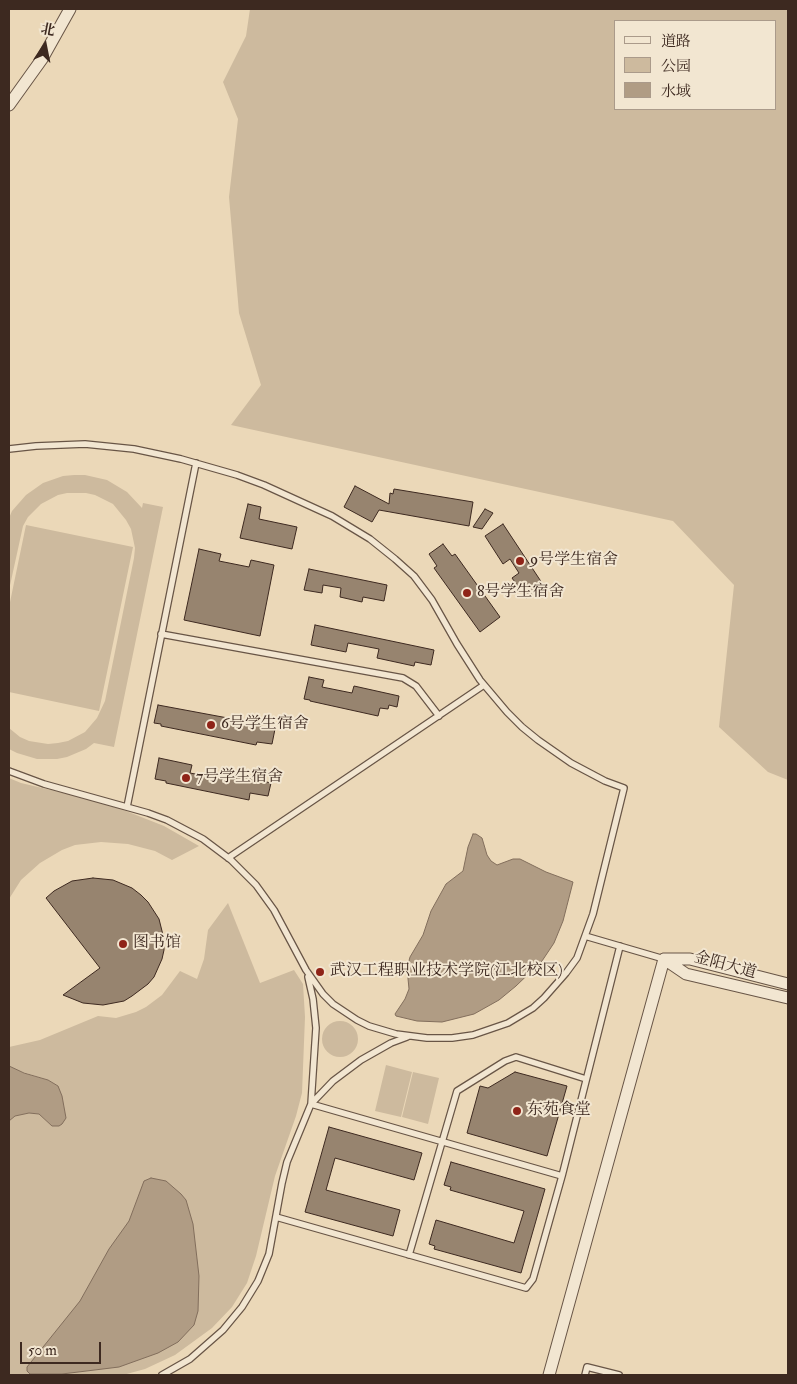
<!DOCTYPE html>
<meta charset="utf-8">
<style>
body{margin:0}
#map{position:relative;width:797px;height:1384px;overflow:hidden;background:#ebd8b8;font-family:"IM FELL Double Pica","Noto Serif SC",serif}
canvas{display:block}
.frame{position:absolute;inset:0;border:10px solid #3d2920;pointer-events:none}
.legend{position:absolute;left:614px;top:20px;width:162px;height:90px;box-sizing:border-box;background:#f2e6d1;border:1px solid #aa9a8a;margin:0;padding:6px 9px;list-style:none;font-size:15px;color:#3d2920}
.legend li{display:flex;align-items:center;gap:10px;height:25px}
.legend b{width:25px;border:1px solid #aa9a8a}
.north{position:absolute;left:20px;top:20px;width:50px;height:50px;-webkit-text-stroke:4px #f2e6d1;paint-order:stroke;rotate:11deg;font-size:14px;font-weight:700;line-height:20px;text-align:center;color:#3d2920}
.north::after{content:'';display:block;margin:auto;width:18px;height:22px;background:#3d2920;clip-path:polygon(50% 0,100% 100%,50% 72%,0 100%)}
.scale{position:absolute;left:20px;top:1342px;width:81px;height:22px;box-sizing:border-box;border:2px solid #3d2920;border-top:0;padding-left:6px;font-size:15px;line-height:18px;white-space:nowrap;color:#3d2920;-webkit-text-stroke:4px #f2e6d1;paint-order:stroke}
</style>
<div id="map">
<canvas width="797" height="1384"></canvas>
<div class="frame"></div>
<ul class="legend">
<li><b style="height:6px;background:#f2e6d1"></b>道路</li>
<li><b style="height:14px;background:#cdba9e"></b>公园</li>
<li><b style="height:14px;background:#b09c84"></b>水域</li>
</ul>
<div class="north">北</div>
<div class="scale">50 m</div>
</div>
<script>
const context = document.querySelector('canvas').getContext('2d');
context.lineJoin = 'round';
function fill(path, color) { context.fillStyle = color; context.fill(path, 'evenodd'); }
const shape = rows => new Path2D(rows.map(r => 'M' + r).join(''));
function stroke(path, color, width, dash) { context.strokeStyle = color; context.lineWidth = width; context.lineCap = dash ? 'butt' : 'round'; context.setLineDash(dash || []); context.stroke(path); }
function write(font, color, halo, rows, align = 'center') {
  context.font = font + ' "IM FELL Double Pica","Noto Serif SC",serif'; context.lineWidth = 4; context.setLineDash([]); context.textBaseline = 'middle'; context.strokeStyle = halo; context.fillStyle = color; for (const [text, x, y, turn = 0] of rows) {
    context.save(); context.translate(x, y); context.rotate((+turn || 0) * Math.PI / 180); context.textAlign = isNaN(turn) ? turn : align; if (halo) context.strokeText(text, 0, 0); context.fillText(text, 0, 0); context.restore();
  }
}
const green = shape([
 [250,9,788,9,788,780,768,772,719,727,734,585,673,521,231,425,261,385,239,313,229,197,238,119,223,82,246,36],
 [776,21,776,109,616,109,616,21],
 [74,475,85,475,107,480,127,492,142,508,143,503,163,507,114,747,94,743,86,749,67,757,57,759,37,759,17,753,9,749,9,728,20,737,29,741,48,744,58,743,68,741,85,732,97,718,105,701,134,558,135,548,131,529,126,520,113,504,95,495,86,493,67,493,58,495,41,504,28,517,23,526,9,590,9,518,12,511,26,495,43,483,63,476],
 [26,525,133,547,99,711,9,692,9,607],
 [9,778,21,783,89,799,126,811,164,826,199,846,172,860,155,851,128,844,101,842,75,845,62,850,40,863,21,880,9,899],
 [228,903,260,983,294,970,303,984,305,1017,302,1093,296,1116,275,1176,256,1256,247,1283,232,1307,212,1328,175,1355,145,1369,123,1375,9,1375,9,1121,15,1116,29,1113,39,1114,52,1126,56,1126,58,1086,48,1080,10,1068,9,1066,9,1047,40,1040,98,1016,116,1018,136,1012,146,1007,162,995,180,971,197,979,204,959,208,930],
 '322 1039a18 18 0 1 1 36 0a18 18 0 1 1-36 0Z',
 [386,1065,412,1072,401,1117,375,1111],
 [413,1072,439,1078,428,1124,402,1117]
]);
const water = shape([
 [473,834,476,834,482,838,487,855,491,861,497,865,513,859,520,859,546,872,573,882,563,921,554,943,542,961,516,986,499,1000,474,1014,442,1022,417,1021,396,1016,395,1014,405,999,409,989,407,968,410,957,423,935,431,911,446,884,463,871,468,847,473,834],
 [9,1066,24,1073,48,1080,58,1086,62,1096,66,1118,62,1124,59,1126,52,1126,39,1114,29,1113,15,1116,9,1121,9,1066],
 [151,1178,166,1181,181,1194,186,1200,193,1224,199,1276,198,1311,194,1325,178,1342,158,1353,119,1367,62,1374,30,1374,27,1371,27,1367,80,1301,109,1249,129,1221,144,1181,151,1178]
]);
const building = shape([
 [355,486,389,504,390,493,393,494,394,489,473,502,469,526,379,510,372,522,344,507,355,486],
 [248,504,261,507,259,519,297,527,292,549,240,538,248,504],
 [485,509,493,513,482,529,473,527,485,509],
 [503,524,544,586,526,598,512,578,519,573,510,559,503,564,485,536,503,524],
 [443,544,452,556,455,554,500,617,480,632,434,568,437,566,429,554,443,544],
 [199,549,221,554,219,561,249,567,251,560,274,565,260,636,184,620,199,549],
 [309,569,387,585,384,601,363,597,362,602,340,597,341,588,323,585,322,593,304,590,309,569],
 [315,625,434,650,431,665,415,662,414,666,377,658,379,649,348,643,346,652,311,645,315,625],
 [309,677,324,680,322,687,352,693,354,686,399,696,397,707,389,705,388,709,380,708,378,716,310,701,310,700,304,699,309,677],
 [158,705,260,724,260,726,275,729,272,744,257,742,256,745,161,726,161,724,154,723,158,705],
 [159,758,192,765,190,773,226,780,228,773,271,783,268,796,250,793,249,800,166,783,166,781,155,779,159,758],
 [93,878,113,880,132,888,141,895,148,902,159,919,164,939,164,950,162,959,154,977,148,984,132,996,124,1001,103,1005,83,1003,63,995,100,968,46,898,54,891,72,881,93,878],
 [515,1072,567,1086,547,1156,467,1133,480,1086,488,1088,515,1072],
 [329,1127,422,1153,414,1180,335,1158,326,1190,400,1210,393,1236,305,1212,329,1127],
 [451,1162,545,1189,521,1273,434,1249,435,1246,429,1244,436,1220,514,1243,524,1211,450,1190,451,1187,444,1185,451,1162]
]);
const service = shape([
 [9,449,36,446,85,444,134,449,181,459,237,475,264,485,332,516,370,539,395,559,414,576,432,600,457,644,480,680,507,712,522,727,538,740,571,763,605,781,624,788,593,914,577,958,566,973,544,998,533,1008,508,1023,473,1035,452,1038,427,1038,396,1034,369,1026,357,1020,333,1004,323,994,306,970,274,910,256,885,231,860,203,839,167,820,148,813,44,784,9,771],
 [161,634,403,678,416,686,439,716],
 [127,807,196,463],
 [228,858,484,685],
 [585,936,664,959],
 [308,977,313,999,316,1028,311,1104],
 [311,1104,562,1176],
 [276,1217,526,1288,533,1279,562,1176,620,946],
 [409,1255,457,1091,505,1061,516,1057,586,1079],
 [162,1375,190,1359,223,1330,242,1307,258,1281,269,1254,282,1183,287,1162,311,1104,333,1081,361,1060,391,1043,407,1037],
 [585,1375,587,1367,619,1375]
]);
const minor = shape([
 [9,105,42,59,70,9],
 [664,959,686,974,788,998],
 [664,959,690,959,788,984],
 [549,1375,664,959]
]);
const markers = [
 [520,561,5,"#8f2418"],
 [467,593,5,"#8f2418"],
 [211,725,5,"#8f2418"],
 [186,778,5,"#8f2418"],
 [123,944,5,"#8f2418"],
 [320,972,5,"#8f2418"],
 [517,1111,5,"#8f2418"]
];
const poiNames = [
 ["9号学生宿舍",530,561],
 ["8号学生宿舍",477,593],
 ["6号学生宿舍",221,725],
 ["7号学生宿舍",196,778],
 ["图书馆",133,944],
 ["武汉工程职业技术学院(江北校区)",330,972],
 ["东苑食堂",527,1111]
];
const streetNames = [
 ["金阳大道",725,966,15]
];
fill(green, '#cdba9e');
fill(water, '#b09c84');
stroke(water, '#826e5c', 1);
fill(building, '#97846f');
stroke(building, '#3d2920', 1);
stroke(service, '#685546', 8);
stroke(minor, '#685546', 13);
stroke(service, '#f2e6d1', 5.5);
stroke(minor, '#f2e6d1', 11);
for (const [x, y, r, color] of markers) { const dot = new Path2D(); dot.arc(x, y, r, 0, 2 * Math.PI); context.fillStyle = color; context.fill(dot); stroke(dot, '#f2e6d1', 2); }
write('16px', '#3d2920', '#f2e6d1', poiNames, 'left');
write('16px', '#3d2920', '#f2e6d1', streetNames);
</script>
